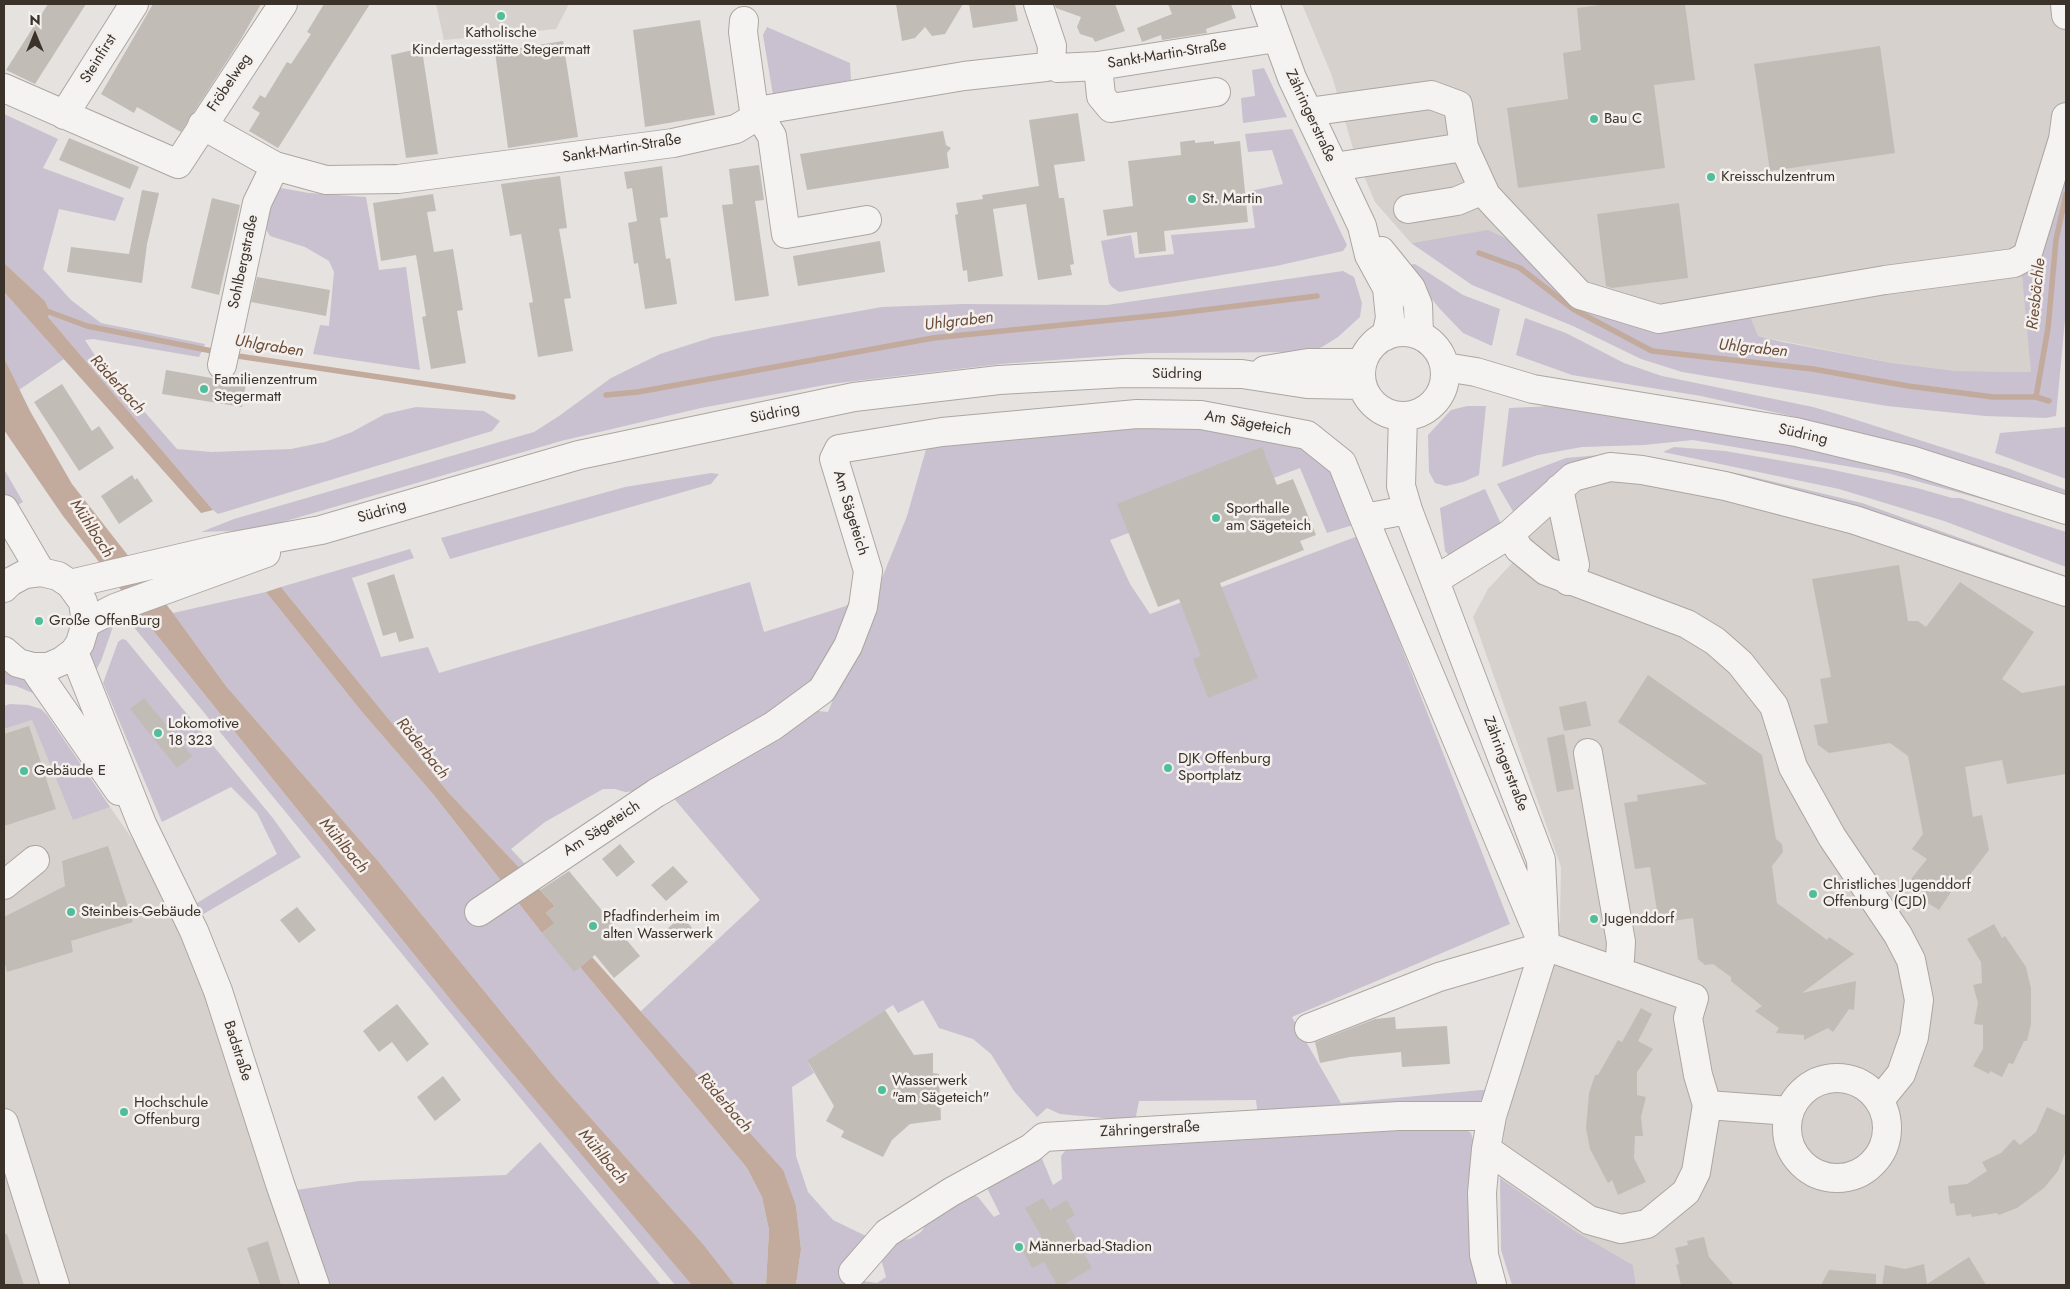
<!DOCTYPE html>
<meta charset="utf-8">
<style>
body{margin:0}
#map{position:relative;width:2070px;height:1289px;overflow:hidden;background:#e6e2df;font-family:Jost,sans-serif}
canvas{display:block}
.frame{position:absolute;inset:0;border:5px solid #3b322a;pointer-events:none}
.north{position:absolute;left:10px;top:10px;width:50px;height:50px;-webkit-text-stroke:4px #f4f0ee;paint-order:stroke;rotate:0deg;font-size:14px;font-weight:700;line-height:20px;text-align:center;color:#3b322a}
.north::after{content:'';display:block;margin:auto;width:18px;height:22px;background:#3b322a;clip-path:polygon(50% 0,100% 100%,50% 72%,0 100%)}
</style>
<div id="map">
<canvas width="2070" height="1289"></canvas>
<div class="frame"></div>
<div class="north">N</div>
</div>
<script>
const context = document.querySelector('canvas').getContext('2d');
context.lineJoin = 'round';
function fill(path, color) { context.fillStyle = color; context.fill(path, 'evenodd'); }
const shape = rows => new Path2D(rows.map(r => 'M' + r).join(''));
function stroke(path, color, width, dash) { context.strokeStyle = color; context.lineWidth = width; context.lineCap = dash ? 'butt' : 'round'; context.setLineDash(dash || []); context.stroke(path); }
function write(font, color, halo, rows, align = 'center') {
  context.font = font + ' Jost,sans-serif'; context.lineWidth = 5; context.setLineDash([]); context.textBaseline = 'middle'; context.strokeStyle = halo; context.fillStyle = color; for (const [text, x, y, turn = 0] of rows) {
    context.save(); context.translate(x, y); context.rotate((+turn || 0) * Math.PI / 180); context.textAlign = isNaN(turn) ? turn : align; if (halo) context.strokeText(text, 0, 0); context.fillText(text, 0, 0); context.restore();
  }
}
const built = shape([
 [436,4,569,4,556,29,444,40],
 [1302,4,2066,4,2066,141,2021,267,2032,372,1957,371,1892,363,1758,336,1660,325,1460,235,1411,243,1375,202,1354,152,1332,76],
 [1610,462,2066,582,2066,1285,1636,1285,1633,1265,1578,1233,1500,1178,1504,1133,1514,1087,1548,973,1560,921,1561,867,1473,617,1488,589,1525,549,1522,536],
 [47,715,150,865,185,939,305,1285,4,1285,4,729]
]);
const green = shape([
 [767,27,850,63,851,80,773,95,763,35],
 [1264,68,1287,117,1243,123,1241,98,1255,96,1252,70],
 [4,114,58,139,43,168,124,198,115,221,59,209,43,269,71,300,101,323,205,344,199,357,93,339,85,340,94,354,177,449,212,452,291,449,325,442,352,432,385,414,416,407,484,411,500,421,492,431,218,514,213,510,48,317,50,312,45,301,4,263],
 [1292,129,1344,239,1347,245,1343,251,1276,266,1119,292,1112,287,1109,283,1101,241,1131,235,1135,258,1174,254,1171,235,1255,228,1250,191,1283,184,1272,150,1248,152,1245,134],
 [2066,141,2066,309,2056,416,2046,418,1985,416,1887,406,1682,372,1641,359,1573,326,1472,285,1411,243,1488,230,1509,240,1579,298,1660,325,1747,309,1758,336,1783,342,1892,363,1957,371,2031,372,2021,266],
 [275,187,309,193,366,197,379,270,406,267,420,370,313,354,320,325,329,326,334,272,329,261,305,247,270,236,263,224],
 [1415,264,1463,295,1500,309,1492,346,1463,333,1440,309,1421,286,1408,265],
 [1343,271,1354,277,1362,303,1360,317,1338,337,1322,347,1306,352,1150,353,1001,364,830,384,701,408,561,441,255,530,201,532,234,519,534,432,559,416,611,378,660,354,713,337,882,307,964,304,1107,305],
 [4,292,64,359,19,390,4,358],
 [1525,318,1566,333,1624,363,1662,376,1813,407,1844,416,2010,469,2066,490,2066,494,1937,454,1800,418,1701,396,1572,375,1516,355],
 [1467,406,1486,406,1479,475,1463,482,1446,486,1435,483,1429,472,1428,435,1451,410],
 [1552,406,1798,445,1873,461,2066,522,1887,473,1693,440,1644,445,1582,447,1538,455,1502,467,1509,408],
 [1144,424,1224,430,1300,444,1339,476,1353,525,1327,533,1300,468,1110,540,1130,584,1150,614,1358,536,1510,924,1292,1017,1341,1103,1492,1089,1478,1103,1258,1116,1256,1100,1139,1101,1135,1121,1060,1114,1047,1108,1037,1117,1014,1091,991,1054,973,1039,939,1028,923,1000,898,1013,893,1005,807,1060,814,1073,792,1087,796,1156,808,1192,833,1220,866,1236,863,1281,877,1283,886,1277,880,1255,892,1241,910,1239,921,1232,936,1210,968,1193,978,1197,994,1217,1000,1214,985,1184,1038,1149,1053,1185,1062,1179,1061,1156,1069,1146,1461,1126,1471,1133,1476,1149,1480,1285,796,1285,801,1249,796,1206,641,1011,760,900,671,795,809,710,828,712,907,516,927,446],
 [2066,427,2066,479,1995,453,2000,433],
 [1674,447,1725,451,1824,468,1917,488,1952,498,1960,498,2066,532,2066,567,1944,521,1839,489,1663,452],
 [1611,454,1645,456,1741,474,1862,503,2066,576,2066,582,1642,463,1515,515,1497,484,1566,458],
 [4,469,23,502,12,508,4,495],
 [711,473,719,474,711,484,450,559,441,538,625,487],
 [1485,489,1502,526,1450,557,1445,551,1440,508],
 [410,549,414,558,352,578,381,657,428,647,439,673,750,582,764,632,846,606,857,594,856,609,812,689,656,790,625,792,615,789,603,789,545,822,511,849,526,865,521,870,448,792,281,587],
 [266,592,362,712,433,794,542,933,580,967,747,1168,762,1197,769,1230,766,1285,735,1285,703,1244,556,1079,378,861,226,686,173,613],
 [143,618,458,1009,693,1285,675,1285,489,1060,133,626],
 [115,621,101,661,95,672,89,648,92,635],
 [122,639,126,640,272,817,301,857,200,916,197,903,277,854,257,813,231,787,162,822,103,683,118,642],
 [4,666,27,679,40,696,16,686,4,684],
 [10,704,28,705,41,709,47,715,110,807,73,820,32,720,4,729,4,706],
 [540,1142,661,1285,327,1285,296,1190,359,1181,506,1175],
 [1500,1178,1578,1233,1633,1265,1636,1285,1512,1285,1501,1250]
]);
const water = shape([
 [4,263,45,301,50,312,48,317,213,510,201,513,4,292],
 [4,358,30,411,72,484,173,613,226,686,378,861,556,1079,703,1244,735,1285,692,1285,458,1009,143,618,63,516,4,430],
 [281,587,448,792,555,906,546,913,555,923,542,933,433,794,362,712,266,592],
 [592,957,783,1170,796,1206,801,1249,796,1285,766,1285,769,1230,762,1197,747,1168,580,967]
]);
const stream = shape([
 [1479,253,1520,268,1573,309,1652,351,1813,369,1908,386,1993,397,2036,397,2049,401],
 [44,310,87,326,217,352],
 [231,355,513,397],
 [606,395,638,392,933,338,1171,314,1317,296],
 [2036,397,2048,328,2056,240,2066,194]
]);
const building = shape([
 [48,4,86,4,35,84,6,70],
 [153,4,261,4,241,39,181,132,137,107,134,113,101,94],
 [324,4,370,4,278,148,249,131,260,113,252,108,260,95,265,98,287,62,291,64,311,34,307,32],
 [896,4,963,4,945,34,932,36,925,27,915,38,902,41],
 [969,4,1015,4,1018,21,973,28],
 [1054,4,1115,4,1125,31,1095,42,1093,38,1080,34,1077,27,1081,17,1056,8],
 [1168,4,1231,4,1236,18,1206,29,1207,33,1162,40,1161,35,1142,42,1137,28,1172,14],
 [1607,4,1685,4,1695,80,1654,85,1665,168,1518,188,1507,108,1568,99,1563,53,1581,50,1577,8],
 [700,20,715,115,645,127,633,30],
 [563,41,578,137,508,148,495,52],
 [1880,46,1895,153,1770,171,1754,64],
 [413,50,422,50,438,154,406,158,391,55],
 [1078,113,1085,161,1054,165,1059,198,1064,198,1074,264,1070,265,1072,275,1038,280,1026,204,993,209,1003,276,968,282,967,270,963,271,955,215,958,214,956,203,983,199,982,195,1039,186,1029,120],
 [943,131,946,145,951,148,947,153,949,168,807,190,800,154],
 [69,138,139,167,130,189,59,160],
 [1195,140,1195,143,1214,141,1214,144,1240,141,1248,222,1164,231,1166,251,1139,254,1137,232,1107,236,1103,210,1133,206,1128,161,1181,155,1180,142],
 [759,165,764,200,755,201,769,296,735,301,722,205,733,204,729,169],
 [662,166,668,217,660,218,666,259,670,258,677,304,645,309,638,263,634,264,628,223,637,221,632,188,627,189,624,172],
 [560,176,567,228,559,229,571,298,564,299,573,351,538,357,529,303,533,302,521,234,510,236,501,184],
 [142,190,159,193,147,244,142,283,67,272,71,247,129,254],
 [433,194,436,211,427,212,434,252,453,249,463,310,457,311,466,363,431,369,422,317,426,316,416,255,381,261,373,203],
 [212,198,240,205,219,295,191,288],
 [1679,203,1688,278,1612,288,1606,286,1597,214],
 [880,241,885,272,798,286,793,256],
 [257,277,330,290,326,316,251,302],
 [166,370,246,384,242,407,162,394],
 [62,384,92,431,99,426,114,448,79,471,34,402],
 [1262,447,1277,485,1293,479,1316,535,1300,541,1304,550,1220,583,1258,678,1208,698,1193,659,1201,656,1179,599,1158,607,1117,504],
 [132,475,135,480,137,478,153,501,119,524,101,496],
 [1899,565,1908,621,1918,621,1926,627,1960,582,2034,632,2002,679,2022,693,2066,685,2066,774,2007,784,2002,760,1965,767,1973,817,1982,815,1989,850,1958,890,1955,886,1939,910,1904,888,1927,859,1912,849,1923,834,1908,756,1890,743,1829,753,1818,745,1814,725,1828,723,1820,679,1831,677,1812,579],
 [394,574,414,638,399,642,396,632,383,636,367,583],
 [1648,675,1762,755,1776,839,1782,844,1783,852,1772,866,1777,903,1827,940,1829,937,1854,954,1802,993,1856,981,1854,1010,1849,1009,1833,1032,1828,1028,1804,1040,1804,1035,1776,1033,1779,1028,1755,1011,1762,1006,1731,981,1731,977,1713,964,1705,965,1698,959,1693,918,1659,923,1650,867,1635,869,1624,803,1638,801,1637,795,1707,784,1618,722],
 [144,698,192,756,177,768,130,709],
 [1586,701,1591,726,1564,731,1559,707],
 [29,726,56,809,4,826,4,734],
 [1564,734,1574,789,1557,792,1547,738],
 [620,844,635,862,617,877,602,859],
 [108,846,133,922,71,941,73,952,7,972,4,960,4,917,65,886,62,861],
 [673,866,688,882,666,901,651,885],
 [569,871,640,956,614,978,595,955,574,972,542,933,554,923,546,913,555,906,540,890],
 [297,907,316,930,299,943,280,920],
 [682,916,692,928,678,941,667,929],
 [1994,924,2002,938,2005,936,2026,967,2031,988,2031,1024,2027,1041,2024,1041,2013,1064,2009,1063,2002,1077,1990,1071,1989,1074,1973,1066,1983,1049,1983,1025,1974,1024,1978,1003,1973,985,1982,983,1981,962,1967,939],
 [397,1004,429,1044,407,1062,392,1042,379,1052,363,1031],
 [1641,1008,1652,1014,1638,1041,1653,1049,1637,1072,1637,1095,1646,1097,1641,1117,1643,1136,1635,1136,1634,1158,1646,1182,1618,1195,1612,1180,1608,1183,1590,1149,1586,1128,1589,1093,1595,1075,1598,1075,1618,1040,1622,1042],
 [885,1010,914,1055,933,1053,933,1073,939,1074,941,1120,910,1124,892,1140,883,1157,841,1137,844,1131,826,1121,834,1106,807,1060],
 [1395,1017,1396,1029,1447,1026,1450,1064,1402,1067,1401,1052,1350,1057,1320,1063,1315,1042,1375,1019],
 [443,1076,461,1100,435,1121,417,1097],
 [2047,1107,2066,1116,2066,1151,2058,1171,2044,1188,2017,1208,1999,1215,1997,1213,1972,1217,1971,1214,1956,1216,1954,1203,1950,1204,1948,1186,1967,1184,1987,1171,1982,1162,2001,1153,2014,1139,2020,1145,2036,1132],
 [1043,1198,1050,1210,1067,1200,1075,1215,1066,1220,1092,1268,1063,1285,1057,1285,1044,1262,1032,1268,1021,1247,1041,1236,1025,1208],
 [4,1234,7,1234,24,1285,4,1285],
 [1704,1237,1709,1257,1734,1285,1681,1285,1676,1265,1679,1264,1675,1248,1688,1245,1687,1241],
 [268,1241,281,1285,260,1285,247,1248],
 [1969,1257,1986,1285,1882,1285,1885,1265,1905,1269,1924,1264,1927,1284],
 [1829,1270,1876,1274,1876,1285,1821,1285]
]);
const minor = shape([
 [1038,4,1052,46,1051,63],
 [1265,4,1292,78,1362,226,1369,255,1387,288,1390,318,1386,336],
 [2065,4,2066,15],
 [744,21,743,32,755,118],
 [1098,66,1101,96,1111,108,1216,92],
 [1058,68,1098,66,1276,38],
 [4,88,178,164,283,4],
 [1308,112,1431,95,1458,105,1464,147,1486,195,1497,207,1580,295,1659,319,1885,280,2014,263,2027,256,2063,139,2066,117],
 [64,115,134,4],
 [759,115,772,136,786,234,867,220],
 [202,125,275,166,326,180,398,179,673,143,736,129,769,109,964,76,1046,67],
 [1334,167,1464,147],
 [1408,209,1457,201,1483,190],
 [1381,251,1411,288,1418,305,1419,335],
 '1361 374a42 42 0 1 1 84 0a42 42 0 1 1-84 0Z',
 [222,365,257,203,275,166],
 [1445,367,1476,372,1533,389,1796,432,1911,460,2066,510],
 [1265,370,1308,363,1362,363],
 [1403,416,1401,486,1408,510,1541,860,1545,946,1492,1116,1486,1149,1482,1193,1484,1255,1492,1285],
 [1559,489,1575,565,1568,581],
 [4,509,41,572],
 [1364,518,1538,933],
 [1510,534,1519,549,1546,571,1687,624,1715,641,1740,663,1774,706,1793,767,1832,837,1898,935,1911,960,1919,1000,1914,1037,1901,1074,1879,1101],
 [1435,580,1510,534,1573,477,1610,467,1642,470,1725,486,1855,520,2066,592],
 [70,584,228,547,321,530,579,455,854,397,999,380,1124,373,1242,374,1307,384,1362,385],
 [4,588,10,582,25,574,41,572,58,576,70,584,83,602,86,623,80,643,74,652,62,661,48,667,33,667,18,663,4,651],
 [86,623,115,608,266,553],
 [74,652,142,824,194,931,218,991,280,1184,315,1285],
 [33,667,119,791],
 [1588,753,1621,942,1620,959,1613,969],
 [4,885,35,860],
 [479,912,656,793,773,726,822,690,848,646,863,607,868,571,834,459,839,449,942,432,1137,414,1201,415,1307,435,1342,463,1364,518,1408,510],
 [1309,1028,1439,977,1545,946,1694,998,1688,1018,1698,1075,1707,1105,1696,1172,1686,1192,1647,1224,1621,1229,1589,1220,1486,1149],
 '1787 1128a50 50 0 1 1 100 0a50 50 0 1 1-100 0Z',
 [1707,1105,1790,1111],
 [4,1123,55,1285],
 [853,1272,887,1233,951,1192,1031,1148,1044,1137,1399,1116,1492,1116]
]);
const markers = [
 [501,16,5,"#51be9b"],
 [1594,119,5,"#51be9b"],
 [1711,177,5,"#51be9b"],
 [1192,199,5,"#51be9b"],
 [204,389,5,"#51be9b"],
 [1216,518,5,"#51be9b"],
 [39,621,5,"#51be9b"],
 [158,733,5,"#51be9b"],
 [1168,768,5,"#51be9b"],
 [24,771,5,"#51be9b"],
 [1813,894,5,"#51be9b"],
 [71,912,5,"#51be9b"],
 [1594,919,5,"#51be9b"],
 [593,926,5,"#51be9b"],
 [882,1090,5,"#51be9b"],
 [124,1112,5,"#51be9b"],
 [1019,1247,5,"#51be9b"]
];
const poiNames = [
 ["Katholische",501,33,"center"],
 ["Kindertagesstätte Stegermatt",501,50,"center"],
 ["Bau C",1604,119],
 ["Kreisschulzentrum",1721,177],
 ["St. Martin",1202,199],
 ["Familienzentrum",214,380],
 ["Stegermatt",214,397],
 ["Sporthalle",1226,509],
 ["am Sägeteich",1226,526],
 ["Große OffenBurg",49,621],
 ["Lokomotive",168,724],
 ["18 323",168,741],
 ["DJK Offenburg",1178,759],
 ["Sportplatz",1178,776],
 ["Gebäude E",34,771],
 ["Christliches Jugenddorf",1823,885],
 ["Offenburg (CJD)",1823,902],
 ["Steinbeis-Gebäude",81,912],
 ["Pfadfinderheim im",603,917],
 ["alten Wasserwerk",603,934],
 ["Jugenddorf",1604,919],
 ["Wasserwerk",892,1081],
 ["\"am Sägeteich\"",892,1098],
 ["Hochschule",134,1103],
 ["Offenburg",134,1120],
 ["Männerbad-Stadion",1029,1247]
];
const streetNames = [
 ["Sankt-Martin-Straße",1167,55,-9],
 ["Steinfirst",99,59,-58],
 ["Fröbelweg",230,83,-56],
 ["Zähringerstraße",1310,116,65],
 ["Sankt-Martin-Straße",622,149,-9],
 ["Sohlbergstraße",244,262,-78],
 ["Südring",1177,374],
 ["Südring",775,414,-12],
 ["Am Sägeteich",1248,424,10],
 ["Südring",1803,435,13],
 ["Südring",382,512,-16],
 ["Am Sägeteich",850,513,73],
 ["Zähringerstraße",1505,764,69],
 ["Am Sägeteich",602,829,-33],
 ["Badstraße",237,1051,72],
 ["Zähringerstraße",1150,1130,-3]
];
const waterNames = [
 ["Riesbächle",2037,294,-84],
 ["Uhlgraben",959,322,-7],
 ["Uhlgraben",269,347,9],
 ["Uhlgraben",1753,349,6],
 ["Räderbach",117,385,48],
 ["Mühlbach",91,529,57],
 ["Räderbach",422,749,51],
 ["Mühlbach",343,846,50],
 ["Räderbach",724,1103,49],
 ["Mühlbach",602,1157,50]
];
fill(built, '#d7d1cd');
fill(green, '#c9c1cf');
fill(water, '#c2aa9d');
stroke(stream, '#c2aa9d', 5.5);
fill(building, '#c2bcb7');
stroke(minor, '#aca6a1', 30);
stroke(minor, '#f5f3f1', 28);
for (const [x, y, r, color] of markers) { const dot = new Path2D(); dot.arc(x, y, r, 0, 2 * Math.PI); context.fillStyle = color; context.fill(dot); stroke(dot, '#f4f0ee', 2); }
write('15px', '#3b322a', '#f4f0ee', poiNames, 'left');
write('15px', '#3b322a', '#f4f0ee', streetNames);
write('italic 16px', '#6a4c38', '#f4f0ee', waterNames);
</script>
